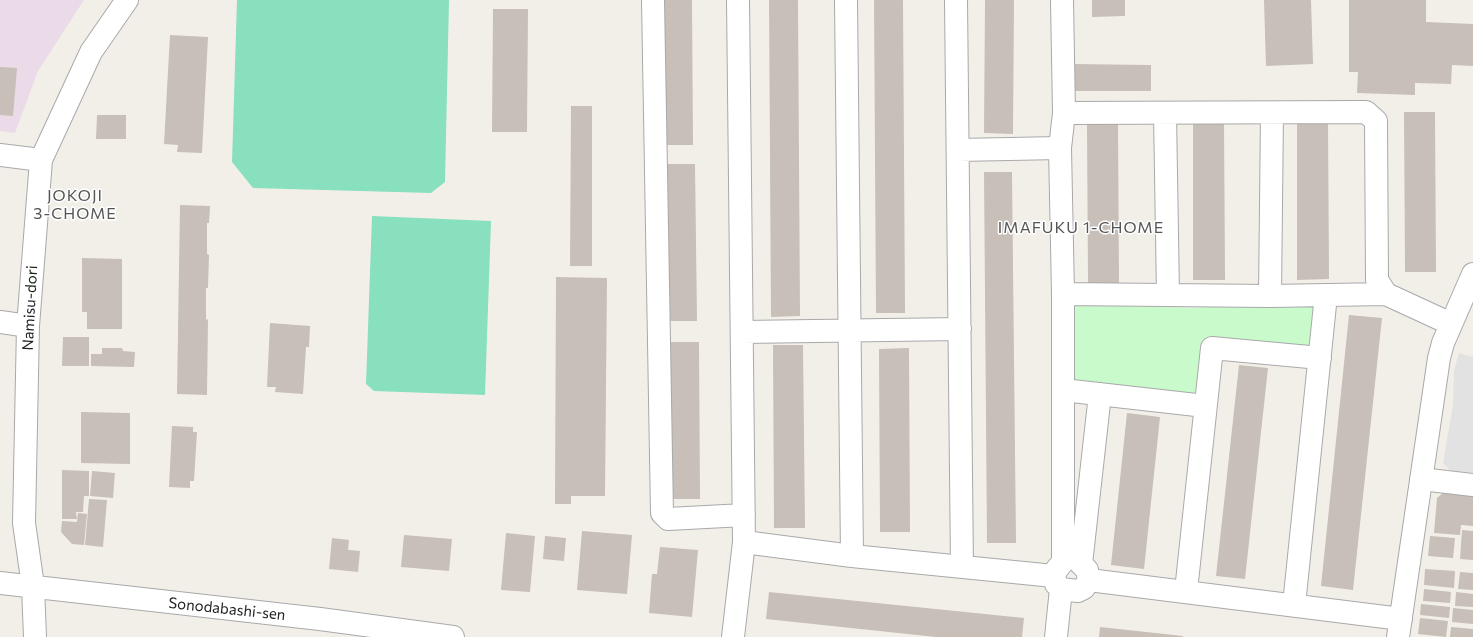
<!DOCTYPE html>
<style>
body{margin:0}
canvas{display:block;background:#f2efe9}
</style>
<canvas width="1473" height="637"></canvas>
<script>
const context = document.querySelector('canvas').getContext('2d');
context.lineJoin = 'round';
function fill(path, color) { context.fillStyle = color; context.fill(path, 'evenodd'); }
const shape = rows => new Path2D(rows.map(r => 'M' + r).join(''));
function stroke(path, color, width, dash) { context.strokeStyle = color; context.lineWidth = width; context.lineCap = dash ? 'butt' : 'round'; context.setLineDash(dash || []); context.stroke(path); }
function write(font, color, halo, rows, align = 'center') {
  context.font = font + ' Commissioner,sans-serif'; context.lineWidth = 3; context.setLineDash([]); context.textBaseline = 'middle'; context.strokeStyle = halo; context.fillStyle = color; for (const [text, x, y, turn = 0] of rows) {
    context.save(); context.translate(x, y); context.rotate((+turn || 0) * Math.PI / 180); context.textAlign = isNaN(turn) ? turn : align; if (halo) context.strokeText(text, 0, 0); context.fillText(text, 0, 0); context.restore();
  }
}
const industrial = shape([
 [0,0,84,0,38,71,15,133,0,131]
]);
const park = shape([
 [1311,302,1316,311,1313,347,1207,339,1201,389,1193,398,1072,383,1068,321,1075,305,1201,308,1208,304]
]);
const pitch = shape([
 [237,0,449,0,445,182,431,193,253,188,232,162],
 [372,216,491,221,485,395,374,391,366,384]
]);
const parking = shape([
 [1459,353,1473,357,1473,474,1452,472,1443,463,1453,405,1454,371]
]);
const building = shape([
 [661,0,692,0,693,145,662,145],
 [769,0,798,0,800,316,771,317],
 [874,0,903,0,905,313,876,313],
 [985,0,1014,0,1013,134,984,133],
 [1092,0,1125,0,1125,16,1092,17],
 [1264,0,1311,0,1313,64,1266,66],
 [1349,0,1426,0,1426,22,1473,24,1473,66,1452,65,1451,84,1415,83,1415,95,1357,93,1358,72,1349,72],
 [493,9,528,9,527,132,492,132],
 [170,35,208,37,202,153,177,152,178,145,164,144],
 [1072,64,1151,65,1151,91,1072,91],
 [0,67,17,68,13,116,0,115],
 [571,106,592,106,592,266,570,266],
 [1404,112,1435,112,1436,272,1405,272],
 [97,115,126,115,126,139,96,139],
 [1297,120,1328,120,1329,279,1297,280],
 [1193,121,1224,121,1225,280,1193,280],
 [1087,124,1118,124,1119,283,1088,283],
 [664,164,695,164,697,321,665,321],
 [984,172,1012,172,1016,543,987,543],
 [180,205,210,206,209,223,207,223,207,254,209,255,208,288,206,288,206,320,208,319,207,395,177,394],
 [82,258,122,259,122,329,87,329,87,312,82,312],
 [556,277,607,278,605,496,571,496,571,504,555,504],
 [1349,315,1382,318,1353,590,1321,586],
 [270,323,310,326,309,347,306,347,303,394,275,392,276,387,267,387],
 [63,337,89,337,89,366,62,366],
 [667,342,699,342,700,499,669,499],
 [773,345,803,345,805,528,774,528],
 [102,348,122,348,123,351,135,352,134,367,91,366,91,354,102,354],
 [909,348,910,532,880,532,879,349],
 [1239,365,1268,368,1245,579,1216,576],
 [81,412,130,413,130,464,81,463],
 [1127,413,1160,417,1144,569,1111,565],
 [172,426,193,427,193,432,197,432,194,481,190,481,190,488,169,487],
 [62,470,89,471,89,496,84,496,83,512,76,512,77,519,62,519],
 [92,471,115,473,113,498,90,496],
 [1444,492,1473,495,1473,526,1461,525,1460,535,1434,533,1437,498],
 [89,499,107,500,103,547,85,545],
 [78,513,87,514,84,545,72,544,61,532,62,521,77,522],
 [1462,530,1473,531,1473,560,1460,559],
 [582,531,632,535,627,594,577,590],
 [506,533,535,536,530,592,501,590],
 [404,535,452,539,449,571,401,567],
 [545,536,566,538,564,561,543,559],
 [1430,536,1455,538,1453,558,1428,556],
 [332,538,349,540,348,550,360,551,358,572,329,569],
 [660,547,698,550,692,617,649,613,652,574,657,574],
 [1425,569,1455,571,1454,588,1424,585],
 [1460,572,1473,573,1473,590,1458,589],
 [1424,589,1451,592,1450,603,1423,601],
 [769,592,1024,618,1022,637,936,637,766,619],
 [1456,592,1473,594,1473,607,1455,606],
 [1421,604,1450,607,1449,618,1420,615],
 [1453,608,1473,610,1473,624,1452,622],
 [1420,618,1448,621,1446,637,1418,634],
 [1100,627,1183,636,1183,637,1099,637],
 [1451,627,1473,629,1473,637,1450,637]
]);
const minor = shape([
 [653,0,662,513,668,519,744,515],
 [846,0,852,556],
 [956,0,962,567],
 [1064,113,1366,112,1376,121,1377,280,1386,294,1451,324],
 [1165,113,1168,295],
 [958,150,1060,148],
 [0,155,41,160],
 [1063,294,1270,296,1386,294],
 [1270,296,1272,113],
 [0,322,28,326],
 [742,332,960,329],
 [1063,390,1205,406],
 [1421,479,1473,485],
 [744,542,852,556,1054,576],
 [1089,580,1087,570,1081,564,1100,394],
 [0,583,320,619,453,637],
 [1061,589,1078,591,1084,588,1089,580,1401,619],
 [1186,591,1212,348,1320,358],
 [1294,605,1326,295],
 [35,637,33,586,24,523,28,326,41,160,91,52,127,0],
 [733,637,744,542,738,0],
 [1056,637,1061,589,1056,584,1054,576,1057,569,1063,562,1063,294,1060,148,1064,113,1062,0],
 [1398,637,1439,358,1443,343,1473,274]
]);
const streetNames = [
 ["Namisu-dori",30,308,-87],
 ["Sonodabashi-sen",227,609,6]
];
const neighbourhoodNames = [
 ["JOKOJI",75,196],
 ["3-CHOME",75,214],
 ["IMAFUKU 1-CHOME",1081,228]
];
fill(industrial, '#ebdbe8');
fill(park, '#c8facc');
fill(pitch, '#88e0be');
fill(parking, '#e2e2e2');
fill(building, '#c7bfb8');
stroke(minor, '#a9a9a9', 24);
stroke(minor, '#fff', 22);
write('15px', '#222', '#fff', streetNames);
context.letterSpacing = '1px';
write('16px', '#555', '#fff', neighbourhoodNames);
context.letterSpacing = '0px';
</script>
